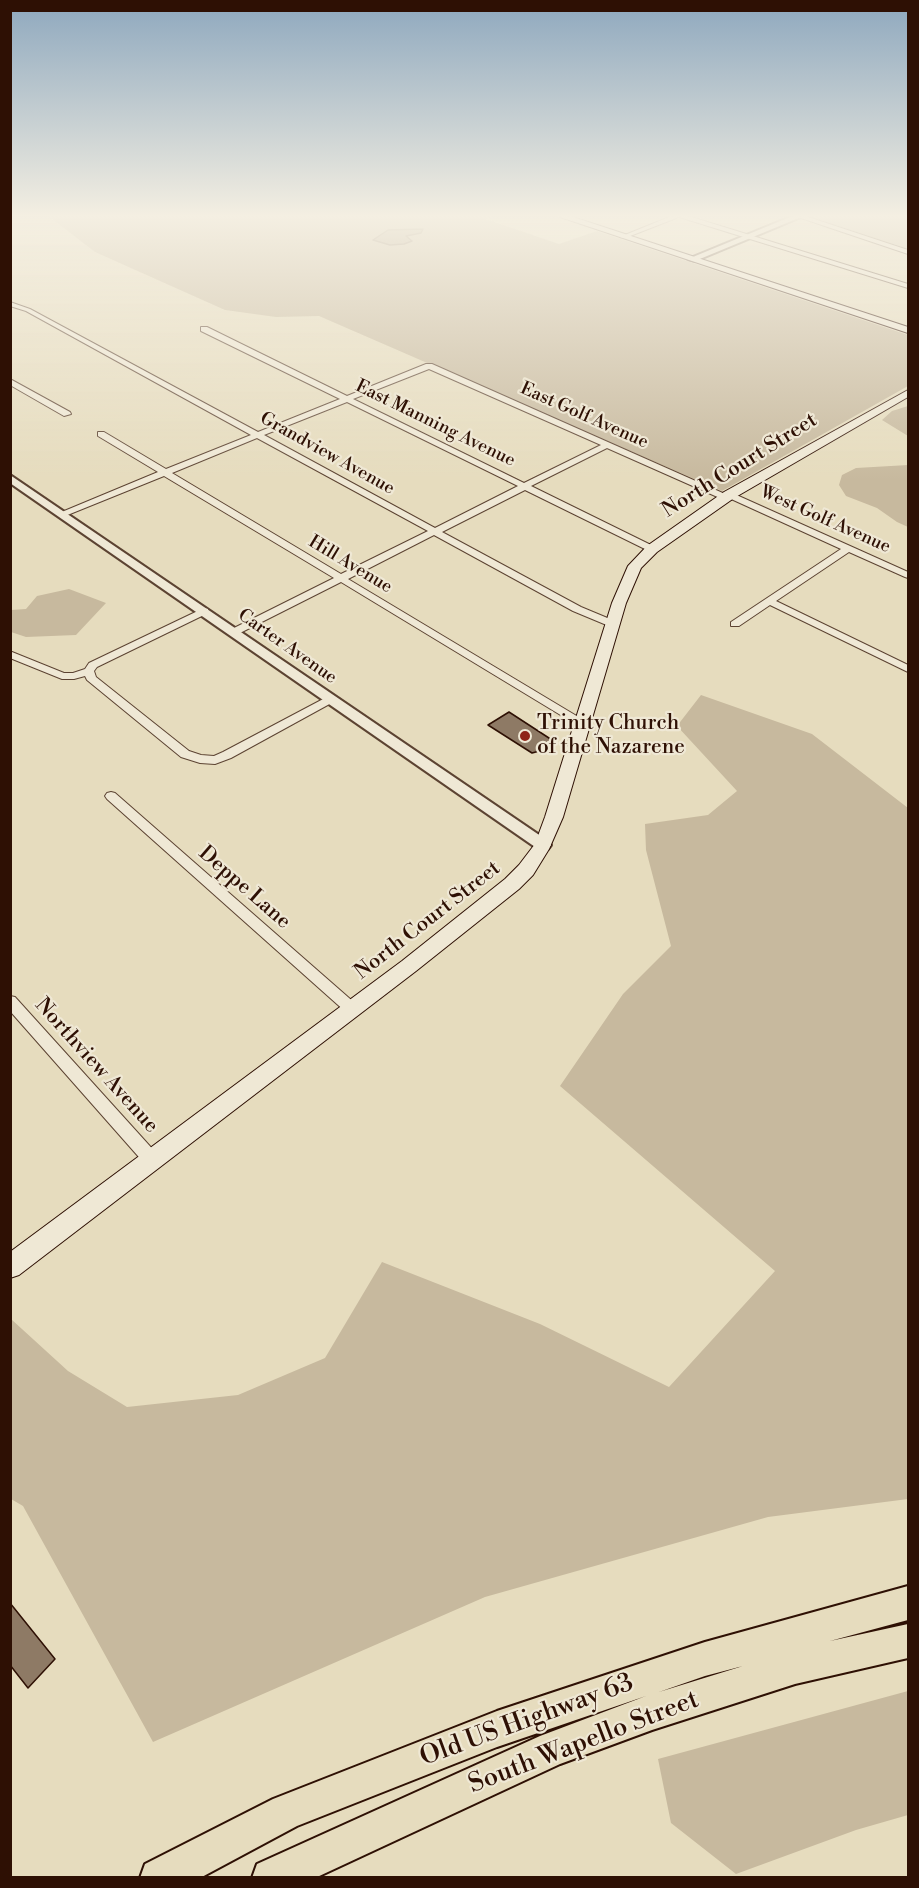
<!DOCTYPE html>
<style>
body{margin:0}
#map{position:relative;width:919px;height:1888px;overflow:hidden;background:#e6dcbe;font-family:"Libre Bodoni",serif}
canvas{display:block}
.frame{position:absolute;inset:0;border:12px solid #2e1004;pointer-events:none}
</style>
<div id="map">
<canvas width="919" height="1888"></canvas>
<div class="frame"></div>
</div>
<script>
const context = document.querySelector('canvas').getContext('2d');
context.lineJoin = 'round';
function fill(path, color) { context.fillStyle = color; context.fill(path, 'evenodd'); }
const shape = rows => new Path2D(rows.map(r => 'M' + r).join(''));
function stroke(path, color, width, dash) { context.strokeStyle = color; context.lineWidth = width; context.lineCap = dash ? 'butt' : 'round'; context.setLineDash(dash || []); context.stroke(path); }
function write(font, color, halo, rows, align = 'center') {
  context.font = font + ' "Libre Bodoni",serif'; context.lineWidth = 4.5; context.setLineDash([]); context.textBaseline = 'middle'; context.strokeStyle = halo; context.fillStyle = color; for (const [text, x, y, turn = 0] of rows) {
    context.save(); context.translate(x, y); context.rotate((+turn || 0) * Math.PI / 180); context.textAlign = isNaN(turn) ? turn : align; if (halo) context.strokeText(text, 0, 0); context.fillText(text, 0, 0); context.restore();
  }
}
const green = shape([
 [47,215,497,215,486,219,559,244,597,231,908,335,908,386,722,491,319,316,276,317,225,310,95,252],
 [811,215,908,215,908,249,808,216],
 [908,406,908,436,882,420,892,411],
 [908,465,908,527,897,522,877,508,846,496,839,485,842,475,856,468],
 [69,589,106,603,76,635,26,637,11,632,11,610,26,609,37,596],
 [701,695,812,734,908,808,908,1499,768,1517,485,1597,153,1742,23,1506,11,1499,11,1319,68,1371,127,1407,238,1395,325,1358,382,1262,540,1324,669,1387,775,1271,560,1086,623,994,671,946,646,850,645,824,708,815,737,791,677,726],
 [908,1691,908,1815,856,1830,736,1874,671,1823,658,1759]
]);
const water = shape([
 [423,229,421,233,406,236,412,241,404,244,390,245,373,240,388,230,423,229]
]);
const building = shape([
 [509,712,552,740,547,749,532,753,488,725,509,712],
 [10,1603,55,1659,28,1688,10,1665,10,1603]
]);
const minor = shape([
 [674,215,685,215,908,284,908,288,679,217,625,238,620,237,674,215],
 [792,215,802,215,908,250,908,254,792,215],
 [10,302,30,309,258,432,340,399,201,331,201,327,207,327,347,396,426,364,432,364,725,494,732,493,908,572,908,578,905,577,849,552,776,601,908,665,908,672,770,605,739,626,731,626,731,622,841,549,729,498,722,499,607,448,531,486,655,547,655,551,649,551,525,490,442,532,581,607,617,622,617,626,609,626,573,611,434,535,348,579,585,721,585,725,577,725,341,582,238,634,230,634,230,630,334,578,164,476,65,516,57,514,158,472,98,436,98,432,104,432,166,469,251,435,26,311,10,306,10,302],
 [429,369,601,445,524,483,353,399,429,369],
 [347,402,518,486,435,528,264,435,347,402],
 [257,438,428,531,341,574,172,473,257,438],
 [10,379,70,412,71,414,64,416,10,385,10,379],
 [204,608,208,609,208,613,97,667,94,671,96,677,189,751,201,755,214,756,223,752,327,697,335,697,335,701,231,758,215,764,200,763,181,757,87,680,85,676,74,679,62,679,10,658,12,652,64,673,73,673,85,669,89,663,204,608],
 [111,792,115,793,357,1005,359,1009,357,1013,347,1013,107,799,105,796,107,793,111,792],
 [10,996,15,997,157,1154,159,1159,157,1164,151,1166,145,1164,10,1011,10,996]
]);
const tertiary = shape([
 [795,215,806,215,695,261,688,259,795,215],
 [10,475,548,841,551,845,548,849,538,849,10,483,10,475]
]);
const secondary = shape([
 [554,215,567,215,908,327,908,333,554,215],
 [908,390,908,397,734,498,657,552,641,568,626,603,563,817,549,849,533,875,519,889,416,971,19,1275,10,1278,10,1252,402,961,505,879,519,865,535,844,545,817,612,603,628,566,647,546,724,492,908,390]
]);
const trunk = shape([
 [908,1586,908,1620,830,1641,908,1624,908,1658,795,1684,652,1730,560,1764,315,1878,252,1878,257,1864,540,1736,646,1696,497,1747,297,1826,200,1878,140,1878,145,1864,273,1799,497,1711,705,1642,908,1586],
 [743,1666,659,1692,705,1676,743,1666]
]);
const markers = [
 [525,736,6,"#8f2418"]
];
const farStreetnames = [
 ["East Golf Avenue",584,416,24],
 ["East Manning Avenue",435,424,26],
 ["Grandview Avenue",327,454,29],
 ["West Golf Avenue",825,520,24],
 ["Hill Avenue",350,565,31],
 ["Carter Avenue",287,647,35]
];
const streetNames = [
 ["North Court Street",740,466,-32],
 ["Deppe Lane",244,888,41],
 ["North Court Street",428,921,-38],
 ["Northview Avenue",96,1066,48]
];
const poiNames = [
 ["Trinity Church",537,724],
 ["of the Nazarene",537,748]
];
const nearStreetnames = [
 ["Old US Highway 63",527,1721,-20],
 ["South Wapello Street",584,1743,-21]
];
fill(green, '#c7b99e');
fill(water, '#a7977f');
stroke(water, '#77614e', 1.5);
fill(building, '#8e7a65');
stroke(building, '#2e1004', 1.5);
stroke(minor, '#5c4332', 2);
stroke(tertiary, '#5c4332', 4);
stroke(secondary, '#2e1004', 2);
stroke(trunk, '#2e1004', 4);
fill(minor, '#efe8d5');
fill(tertiary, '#efe8d5');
fill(secondary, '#efe8d5');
fill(trunk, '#e6dcbe');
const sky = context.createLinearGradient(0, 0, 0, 480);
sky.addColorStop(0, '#8ea8be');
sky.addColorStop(0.45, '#f4efe2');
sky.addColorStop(1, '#f4efe200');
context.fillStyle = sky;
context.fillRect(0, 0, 919, 480);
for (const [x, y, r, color] of markers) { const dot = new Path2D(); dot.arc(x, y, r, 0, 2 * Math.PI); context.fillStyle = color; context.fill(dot); stroke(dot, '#efe8d5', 2); }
write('18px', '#2e1004', '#efe8d5', farStreetnames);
write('21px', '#2e1004', '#efe8d5', streetNames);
write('21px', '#2e1004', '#efe8d5', poiNames, 'left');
write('26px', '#2e1004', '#efe8d5', nearStreetnames);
</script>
